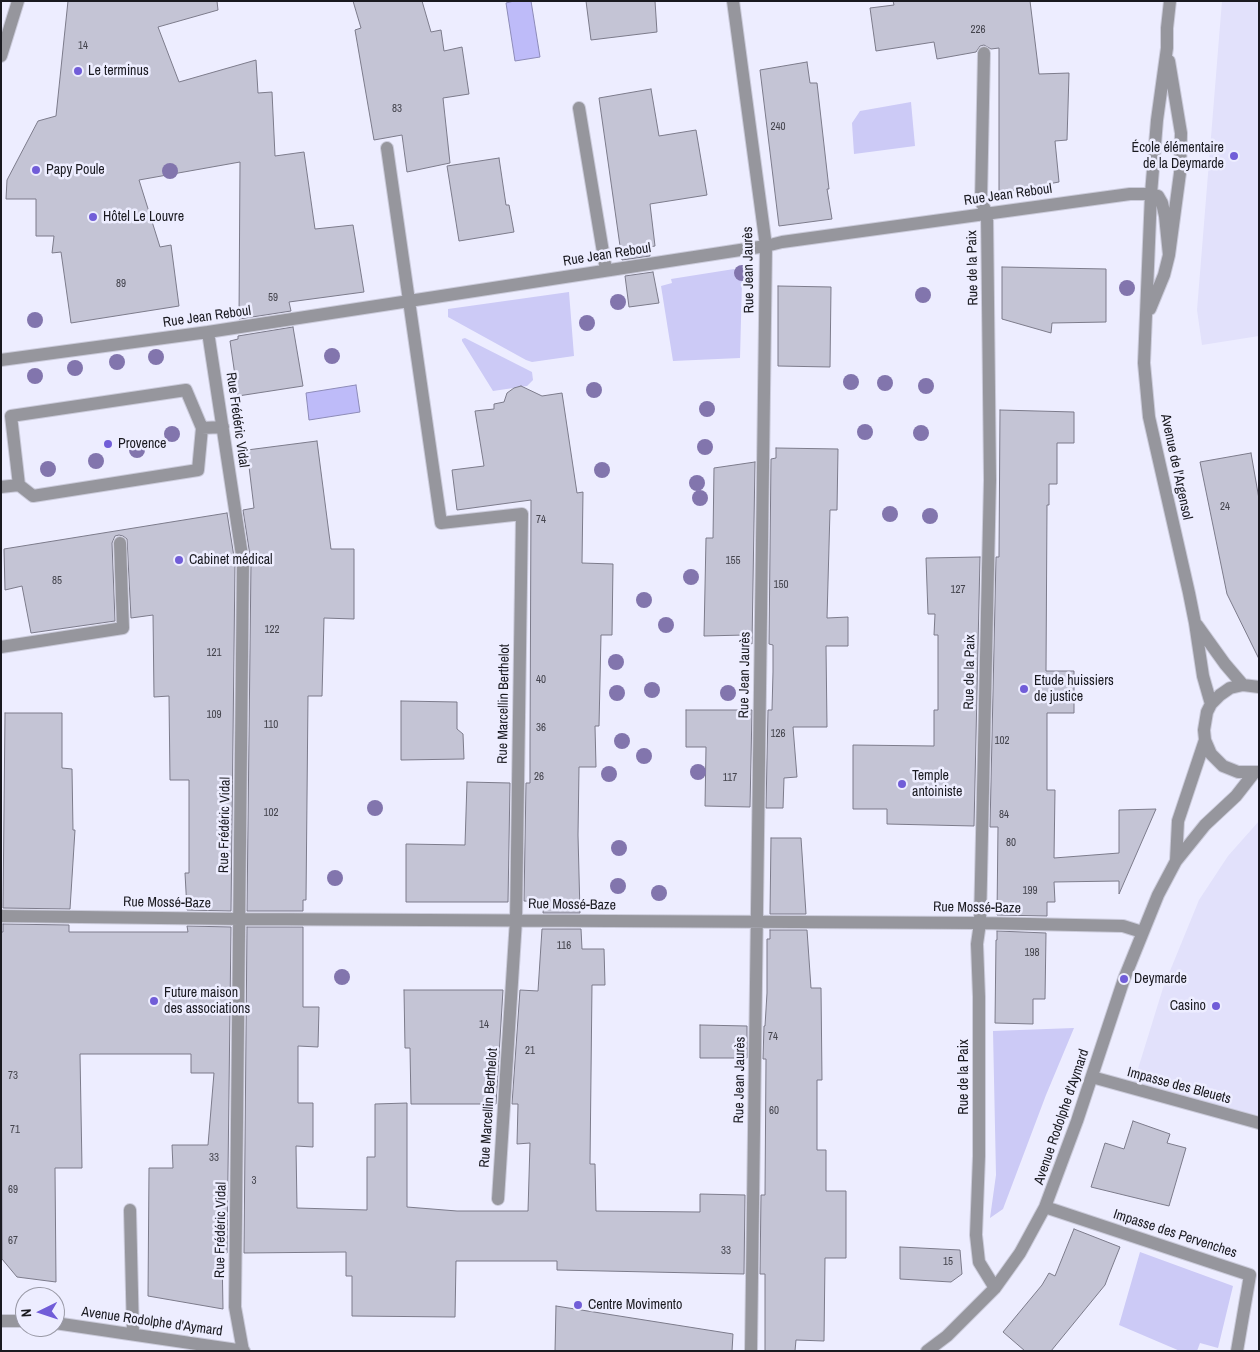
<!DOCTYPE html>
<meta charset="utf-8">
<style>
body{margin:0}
#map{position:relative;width:1260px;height:1352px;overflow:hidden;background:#ededff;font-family:"Archivo Narrow",sans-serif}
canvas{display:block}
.frame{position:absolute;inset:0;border:2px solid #1a1a20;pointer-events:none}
.north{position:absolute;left:15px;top:1287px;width:50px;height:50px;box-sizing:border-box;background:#ededff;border:1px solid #9999a6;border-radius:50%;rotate:266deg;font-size:14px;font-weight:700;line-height:20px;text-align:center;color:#1a1a20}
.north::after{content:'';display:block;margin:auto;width:18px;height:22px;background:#715dd8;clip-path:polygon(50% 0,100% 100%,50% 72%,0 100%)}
</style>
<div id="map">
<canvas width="1260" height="1352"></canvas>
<div class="frame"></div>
<div class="north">N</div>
</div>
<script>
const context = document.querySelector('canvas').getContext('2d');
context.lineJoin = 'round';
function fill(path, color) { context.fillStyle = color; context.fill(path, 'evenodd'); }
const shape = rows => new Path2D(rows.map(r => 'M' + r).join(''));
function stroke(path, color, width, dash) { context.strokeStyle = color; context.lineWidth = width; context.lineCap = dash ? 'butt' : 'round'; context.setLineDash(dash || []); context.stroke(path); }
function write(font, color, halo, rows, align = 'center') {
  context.font = font + ' "Archivo Narrow",sans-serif'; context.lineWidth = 5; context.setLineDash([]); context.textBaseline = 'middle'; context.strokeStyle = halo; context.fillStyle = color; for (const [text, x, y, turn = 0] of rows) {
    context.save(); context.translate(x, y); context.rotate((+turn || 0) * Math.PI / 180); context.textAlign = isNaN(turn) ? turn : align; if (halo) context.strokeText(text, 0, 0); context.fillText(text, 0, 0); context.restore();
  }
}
const built = shape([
 [1222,1,1259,1,1259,336,1202,345,1197,310],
 [1259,821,1259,1116,1133,1085,1163,988,1199,900,1228,856]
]);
const green = shape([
 [911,102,915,146,854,154,852,123,860,111],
 [734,269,742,281,740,358,673,361,661,286,672,283,671,279],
 [569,292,574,356,532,362,526,360,448,317,448,309],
 [465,338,532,372,533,380,527,386,493,391,462,341,462,339],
 [1074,1028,1046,1095,1003,1209,990,1218,996,1175,993,1031],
 [1140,1252,1233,1286,1218,1348,1200,1343,1197,1351,1180,1351,1119,1325]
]);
const water = shape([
 [514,1,531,1,540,57,515,61,506,3,514,1],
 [356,385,360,412,309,420,306,393,356,385]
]);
const building = shape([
 [68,1,217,1,218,10,158,27,179,82,256,60,258,93,272,92,275,156,304,152,315,229,353,225,364,292,289,302,291,311,239,319,240,162,139,180,160,247,171,245,179,306,71,323,61,252,52,253,54,236,36,236,36,199,6,199,7,180,38,121,56,116,68,1],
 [353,1,422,1,431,32,441,30,444,51,462,47,469,94,443,98,450,163,407,172,402,135,374,140,355,30,361,28,353,1],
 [586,1,655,1,657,32,591,40,586,1],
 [893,1,1030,1,1039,74,1069,73,1067,140,1055,141,1059,182,999,193,999,48,991,49,984,45,980,46,976,52,937,59,934,42,876,51,870,8,894,5,893,1],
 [807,62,810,83,817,83,829,189,827,189,832,219,779,226,760,70,807,62],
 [651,89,659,136,696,130,707,195,650,204,655,246,649,247,650,256,622,260,599,98,651,89],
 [499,158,506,205,509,205,514,232,459,241,447,166,499,158],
 [1002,267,1106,269,1106,322,1052,323,1051,333,1002,319,1002,267],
 [653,272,659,303,629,307,625,276,653,272],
 [778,286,831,287,830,367,778,366,778,286],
 [293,327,303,386,238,396,230,341,238,339,238,336,293,327],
 [521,386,542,396,562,393,577,493,583,492,582,563,613,564,612,635,601,635,599,726,595,726,596,767,579,767,578,835,580,913,543,913,544,902,524,901,526,783,530,783,530,751,531,500,457,510,452,470,484,466,475,411,494,409,494,404,504,402,507,393,514,388,521,386],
 [1000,410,1074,412,1074,443,1057,443,1057,484,1049,484,1049,505,1047,505,1046,671,1074,671,1074,713,1047,713,1047,790,1055,790,1054,858,1119,853,1119,810,1156,809,1119,894,1119,881,1054,882,1055,902,1047,902,1047,916,997,915,998,827,990,827,996,557,999,557,1000,410],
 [317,441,331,549,354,549,354,619,324,618,322,696,308,696,306,900,303,900,303,911,247,911,251,562,243,510,254,508,247,450,317,441],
 [776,448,838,449,837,510,830,510,827,618,848,617,848,646,826,646,827,727,793,727,797,777,784,778,783,808,766,808,768,710,772,710,773,672,773,645,769,644,771,459,776,458,776,448],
 [1251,453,1259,499,1259,659,1227,594,1200,462,1251,453],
 [755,462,752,644,745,644,745,635,704,636,706,538,713,538,714,468,755,462],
 [227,513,235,563,231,911,187,910,185,873,189,873,189,780,170,780,169,696,154,697,153,615,131,618,127,539,123,536,119,535,115,536,112,543,115,621,31,633,22,586,5,590,4,549,227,513],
 [980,557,974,826,887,824,887,809,853,809,853,745,934,746,934,710,938,710,938,635,934,635,935,614,928,614,926,558,980,557],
 [401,701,457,702,457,729,463,734,464,759,401,760,401,701],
 [686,710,752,710,750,807,705,806,706,747,686,747,686,710],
 [5,713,62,713,62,768,72,769,73,830,75,830,70,909,3,908,5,713],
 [467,782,510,783,508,902,406,902,406,844,465,845,467,782],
 [771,838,801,838,806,914,770,914,771,838],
 [3,924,69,925,69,932,188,932,187,926,231,927,227,1253,222,1253,223,1309,148,1296,149,1168,173,1168,172,1145,208,1145,214,1073,191,1073,191,1054,80,1054,82,1168,55,1168,56,1282,17,1277,2,1259,1,932,3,932,3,924],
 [247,927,303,927,303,1007,319,1007,318,1047,298,1046,298,1103,313,1103,313,1147,296,1146,297,1208,367,1210,367,1157,375,1157,375,1104,407,1103,407,1207,457,1211,528,1211,530,1143,517,1144,518,1104,512,1104,520,990,538,991,542,929,581,929,582,949,604,949,605,985,592,985,590,1164,595,1164,596,1211,700,1212,700,1194,745,1195,744,1274,557,1270,557,1261,456,1261,455,1317,352,1316,352,1276,346,1276,346,1252,244,1253,247,927],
 [770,930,807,930,811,988,821,988,822,1080,817,1080,817,1150,826,1150,826,1191,846,1191,846,1258,825,1258,824,1341,796,1340,795,1351,765,1351,765,1274,760,1274,761,1195,765,1195,766,1059,763,1059,764,1026,765,1026,767,993,767,939,770,939,770,930],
 [997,931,1046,933,1045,999,1033,999,1033,1024,995,1023,996,940,997,940,997,931],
 [404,990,503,990,496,1104,411,1104,410,1048,405,1048,404,990],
 [700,1025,747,1026,747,1058,700,1058,700,1025],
 [1133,1121,1170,1134,1167,1143,1186,1148,1169,1206,1091,1187,1105,1143,1124,1149,1133,1121],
 [1074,1229,1120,1247,1108,1277,1105,1285,1051,1351,1025,1351,1003,1332,1042,1285,1049,1273,1055,1276,1074,1229],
 [900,1247,960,1250,962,1274,951,1282,900,1279,900,1247],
 [556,1306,733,1334,732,1351,555,1351,556,1306]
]);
const minor = shape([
 [733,1,766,246,751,1351],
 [1170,1,1167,28,1167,48,1157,120,1151,194,1144,363,1149,417,1189,593,1195,623,1203,676,1211,704],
 [984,53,981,202,987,213,990,480,980,923,977,944,979,997,979,1156,976,1235,979,1262,995,1288],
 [1,56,18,1],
 [579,108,606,270],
 [387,148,441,523,522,514,516,920,498,1199],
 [1150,309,1164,275,1169,255,1180,173,1181,133,1169,61],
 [208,332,243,562,235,1307,243,1351],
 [1,360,208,332,766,246,782,242,1130,194,1151,194,1158,196,1162,203,1165,216,1169,255],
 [19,485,11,416,186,390,202,428],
 [1,487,19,485,33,496,198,470,202,428,223,427],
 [1197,625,1225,664,1243,685],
 [1,647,123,628,120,543],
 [1259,687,1243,685,1230,688,1220,695,1211,704,1207,712,1204,730,1205,740,1211,754,1223,766,1238,772,1259,772],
 [1176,861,1178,821,1205,740],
 [1,916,240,919,980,923,1123,926,1142,932],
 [1092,1077,1259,1123],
 [1045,1207,1250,1275,1237,1351],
 [130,1210,133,1334],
 [1,1321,25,1321],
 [55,1323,244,1351],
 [927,1351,947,1336,995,1288,1020,1253,1045,1207,1077,1121,1124,979,1158,895,1176,861,1205,825,1236,796,1254,773]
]);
const trees = [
 [170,171],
 [742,273],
 [1127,288],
 [923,295],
 [618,302],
 [35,320],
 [587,323],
 [332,356],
 [156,357],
 [117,362],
 [75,368],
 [35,376],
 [851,382],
 [885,383],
 [926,386],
 [594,390],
 [707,409],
 [865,432],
 [921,433],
 [172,434],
 [705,447],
 [137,450],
 [96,461],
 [48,469],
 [602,470],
 [697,483],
 [700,498],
 [890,514],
 [930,516],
 [691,577],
 [644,600],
 [666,625],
 [616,662],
 [652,690],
 [617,693],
 [728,693],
 [622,741],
 [644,756],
 [698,772],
 [609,774],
 [375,808],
 [619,848],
 [335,878],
 [618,886],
 [659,893],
 [342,977]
];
const markers = [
 [78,71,5,"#715dd8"],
 [1234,156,5,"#715dd8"],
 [36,170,5,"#715dd8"],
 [93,217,5,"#715dd8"],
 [108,444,5,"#715dd8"],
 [179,560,5,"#715dd8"],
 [1024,689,5,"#715dd8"],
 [902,784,5,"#715dd8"],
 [1124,979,5,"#715dd8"],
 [154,1001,5,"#715dd8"],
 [1216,1006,5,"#715dd8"],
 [578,1305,5,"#715dd8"]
];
const numberNames = [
 ["226",978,30],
 ["14",83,46],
 ["83",397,109],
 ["240",778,127],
 ["89",121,284],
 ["59",273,298],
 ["24",1225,507],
 ["74",541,520],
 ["155",733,561],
 ["85",57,581],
 ["150",781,585],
 ["127",958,590],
 ["122",272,630],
 ["121",214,653],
 ["40",541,680],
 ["109",214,715],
 ["110",271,725],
 ["36",541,728],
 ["126",778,734],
 ["102",1002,741],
 ["26",539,777],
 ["117",730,778],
 ["102",271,813],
 ["84",1004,815],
 ["80",1011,843],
 ["199",1030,891],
 ["116",564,946],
 ["198",1032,953],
 ["14",484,1025],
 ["74",773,1037],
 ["21",530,1051],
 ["73",13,1076],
 ["60",774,1111],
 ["71",15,1130],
 ["33",214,1158],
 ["3",254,1181],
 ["69",13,1190],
 ["67",13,1241],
 ["33",726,1251],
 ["15",948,1262]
];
const poiNames = [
 ["Le terminus",88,71],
 ["École élémentaire",1224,148,"right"],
 ["de la Deymarde",1224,164,"right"],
 ["Papy Poule",46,170],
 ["Hôtel Le Louvre",103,217],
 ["Provence",118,444],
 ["Cabinet médical",189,560],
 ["Etude huissiers",1034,681],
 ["de justice",1034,697],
 ["Temple",912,776],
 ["antoiniste",912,792],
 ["Deymarde",1134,979],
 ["Future maison",164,993],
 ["des associations",164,1009],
 ["Casino",1206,1006,"right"],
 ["Centre Movimento",588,1305]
];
const streetNames = [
 ["Rue Jean Reboul",1008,195,-8],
 ["Rue Jean Reboul",607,255,-9],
 ["Rue de la Paix",973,268,-91],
 ["Rue Jean Jaurès",749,270,-91],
 ["Rue Jean Reboul",207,317,-8],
 ["Rue Frédéric Vidal",237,420,82],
 ["Avenue de l'Argensol",1176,467,78],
 ["Rue de la Paix",970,672,-89],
 ["Rue Jean Jaurès",745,675,-89],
 ["Rue Marcellin Berthelot",504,704,-89],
 ["Rue Frédéric Vidal",225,825,-89],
 ["Rue Mossé-Baze",167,903,1],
 ["Rue Mossé-Baze",572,905,1],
 ["Rue Mossé-Baze",977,908,1],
 ["Rue de la Paix",964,1077,-90],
 ["Rue Jean Jaurès",740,1080,-89],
 ["Impasse des Bleuets",1179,1086,15],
 ["Rue Marcellin Berthelot",489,1108,-86],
 ["Avenue Rodolphe d'Aymard",1062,1117,-71],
 ["Rue Frédéric Vidal",221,1230,-89],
 ["Impasse des Pervenches",1175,1234,18],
 ["Avenue Rodolphe d'Aymard",152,1322,8]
];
fill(built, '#e2e1fb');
fill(green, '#cccaf6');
fill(water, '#bebbf9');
stroke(water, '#8d8bb8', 1);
fill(building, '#c4c4d5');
stroke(building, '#7c7b8b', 1);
stroke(minor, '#cbcbdb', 14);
stroke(minor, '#96969d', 12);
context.fillStyle = '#8275ad';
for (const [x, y] of trees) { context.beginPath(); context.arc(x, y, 8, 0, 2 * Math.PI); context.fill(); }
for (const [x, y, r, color] of markers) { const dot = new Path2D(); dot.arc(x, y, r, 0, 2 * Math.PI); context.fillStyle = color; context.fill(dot); stroke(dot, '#ededff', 2); }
write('11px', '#44444d', null, numberNames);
write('14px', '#1a1a20', '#ededff', poiNames, 'left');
write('14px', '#1a1a20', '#ededff', streetNames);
</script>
